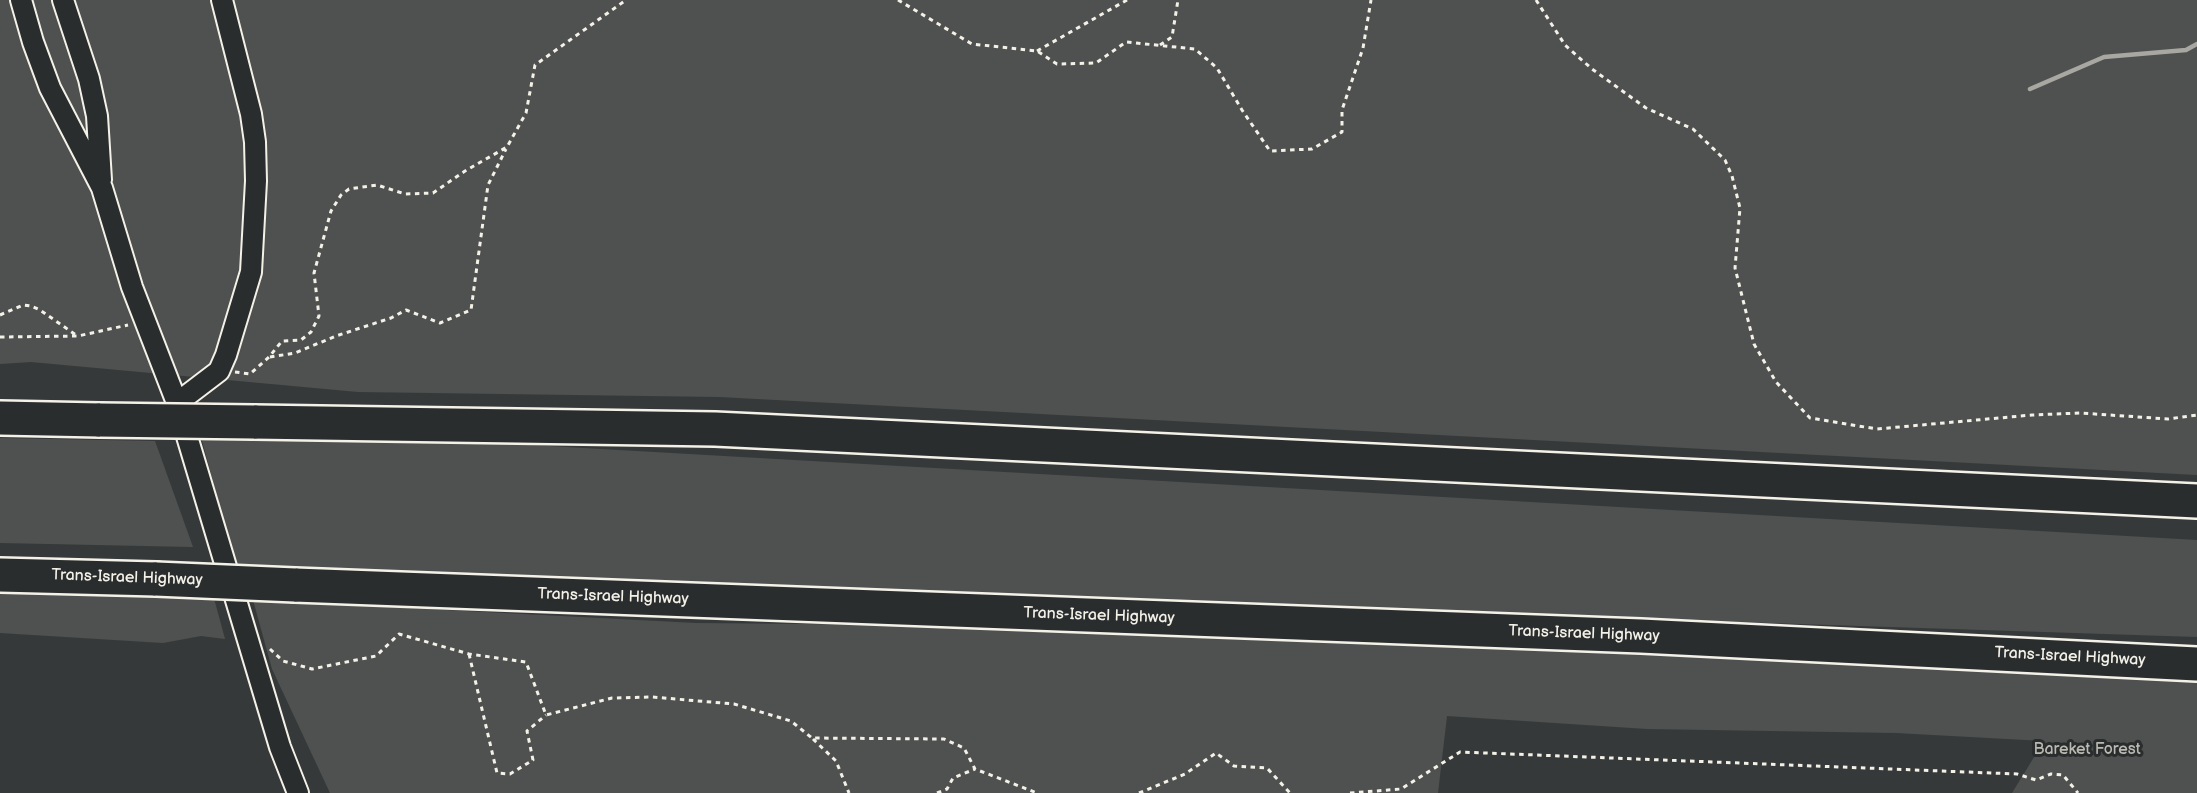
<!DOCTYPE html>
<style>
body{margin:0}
canvas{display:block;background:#363939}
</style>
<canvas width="2197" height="793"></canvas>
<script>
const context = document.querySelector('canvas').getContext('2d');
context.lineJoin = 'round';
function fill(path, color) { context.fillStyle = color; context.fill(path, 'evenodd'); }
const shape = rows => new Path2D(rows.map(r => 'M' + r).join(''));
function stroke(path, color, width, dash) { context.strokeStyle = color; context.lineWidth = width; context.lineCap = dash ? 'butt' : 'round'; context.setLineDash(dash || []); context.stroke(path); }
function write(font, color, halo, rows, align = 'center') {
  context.font = font + ' "Balsamiq Sans",sans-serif'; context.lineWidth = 6; context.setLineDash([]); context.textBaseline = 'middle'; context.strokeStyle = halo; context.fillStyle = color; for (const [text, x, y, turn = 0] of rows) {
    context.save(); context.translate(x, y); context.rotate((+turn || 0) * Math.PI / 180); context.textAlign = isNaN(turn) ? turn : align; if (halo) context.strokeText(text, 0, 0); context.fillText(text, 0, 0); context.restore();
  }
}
const green = shape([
 [0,0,2197,0,2197,475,719,397,358,392,31,362,0,364],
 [198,426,2197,540,2197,637,238,573],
 [0,438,155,441,193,547,0,543],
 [0,584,212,591,225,639,201,636,163,643,0,633],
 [253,600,696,623,910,625,1249,640,1516,649,1976,669,2197,682,2197,793,2012,793,2044,741,1896,733,1647,729,1447,716,1438,793,330,793,272,669]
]);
const stream = shape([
 [2030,89,2104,57,2186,50,2197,44]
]);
const path = shape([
 [898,0,972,44,1037,51,1057,64,1096,63,1126,42,1195,49,1217,68,1242,110,1270,151,1312,149,1342,132,1342,110,1363,48,1371,0],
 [1536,0,1565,45,1592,69,1646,108,1693,129,1725,160,1732,176,1740,208,1735,268,1754,344,1776,382,1810,418,1877,429,2032,415,2080,413,2168,419,2197,415],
 [1160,45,1172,37,1178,0],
 [1037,51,1127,0],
 [0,315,23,305,31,306,40,310,76,335],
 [0,337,78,336,128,325],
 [270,357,295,353,336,336,391,318,406,310,440,323,471,310,488,185,506,149],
 [235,372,250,374,269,357,282,341,301,340,311,332,319,316,314,273,331,211,341,195,349,189,377,185,405,194,433,193,465,171,507,147,526,113,535,65,626,0],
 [270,649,283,661,312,669,376,656,399,634,469,654,526,662,546,715,612,698,652,697,734,704,791,721,812,738,944,739,964,748,975,769,1037,793],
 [469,654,497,773,510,774,533,760,527,731,546,715],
 [813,739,836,761,849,793],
 [937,793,947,789,953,778,975,769],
 [1139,793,1185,774,1216,753,1234,766,1267,768,1290,793],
 [1350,793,1401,789,1460,752,2017,774,2036,780,2051,774,2063,775,2078,793]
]);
const street = shape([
 [21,0,33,42,50,88,102,188,132,287,177,403,280,747,298,793],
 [63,0,89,79,97,116,101,180],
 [177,403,219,371,226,355,251,272,256,181,255,142,251,114,222,0]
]);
const highway = shape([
 [0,418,100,420],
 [254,422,715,429,2197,501],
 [0,575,156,579],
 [295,585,1641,636,2197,664]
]);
const highwayBridge = shape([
 [100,420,254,422],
 [156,579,295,585]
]);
const streetNames = [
 ["Trans-Israel Highway",127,578,2],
 ["Trans-Israel Highway",613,597,2],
 ["Trans-Israel Highway",1099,616,2],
 ["Trans-Israel Highway",1584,634,2],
 ["Trans-Israel Highway",2070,657,3]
];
const parkNames = [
 ["Bareket Forest",2087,750]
];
fill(green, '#4e514f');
stroke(stream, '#a8a7a1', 4.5);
stroke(street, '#f4f1e8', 24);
stroke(highway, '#f4f1e8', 38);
stroke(path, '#f4f1e8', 3, [4.5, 4.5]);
stroke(street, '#2a2d2e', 20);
stroke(highway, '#2a2d2e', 33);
stroke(highwayBridge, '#f4f1e8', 38, []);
stroke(highwayBridge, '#2a2d2e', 33);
write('16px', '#f4f1e8', '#2a2d2e', streetNames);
write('16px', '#bab9b2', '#2a2d2e', parkNames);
</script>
